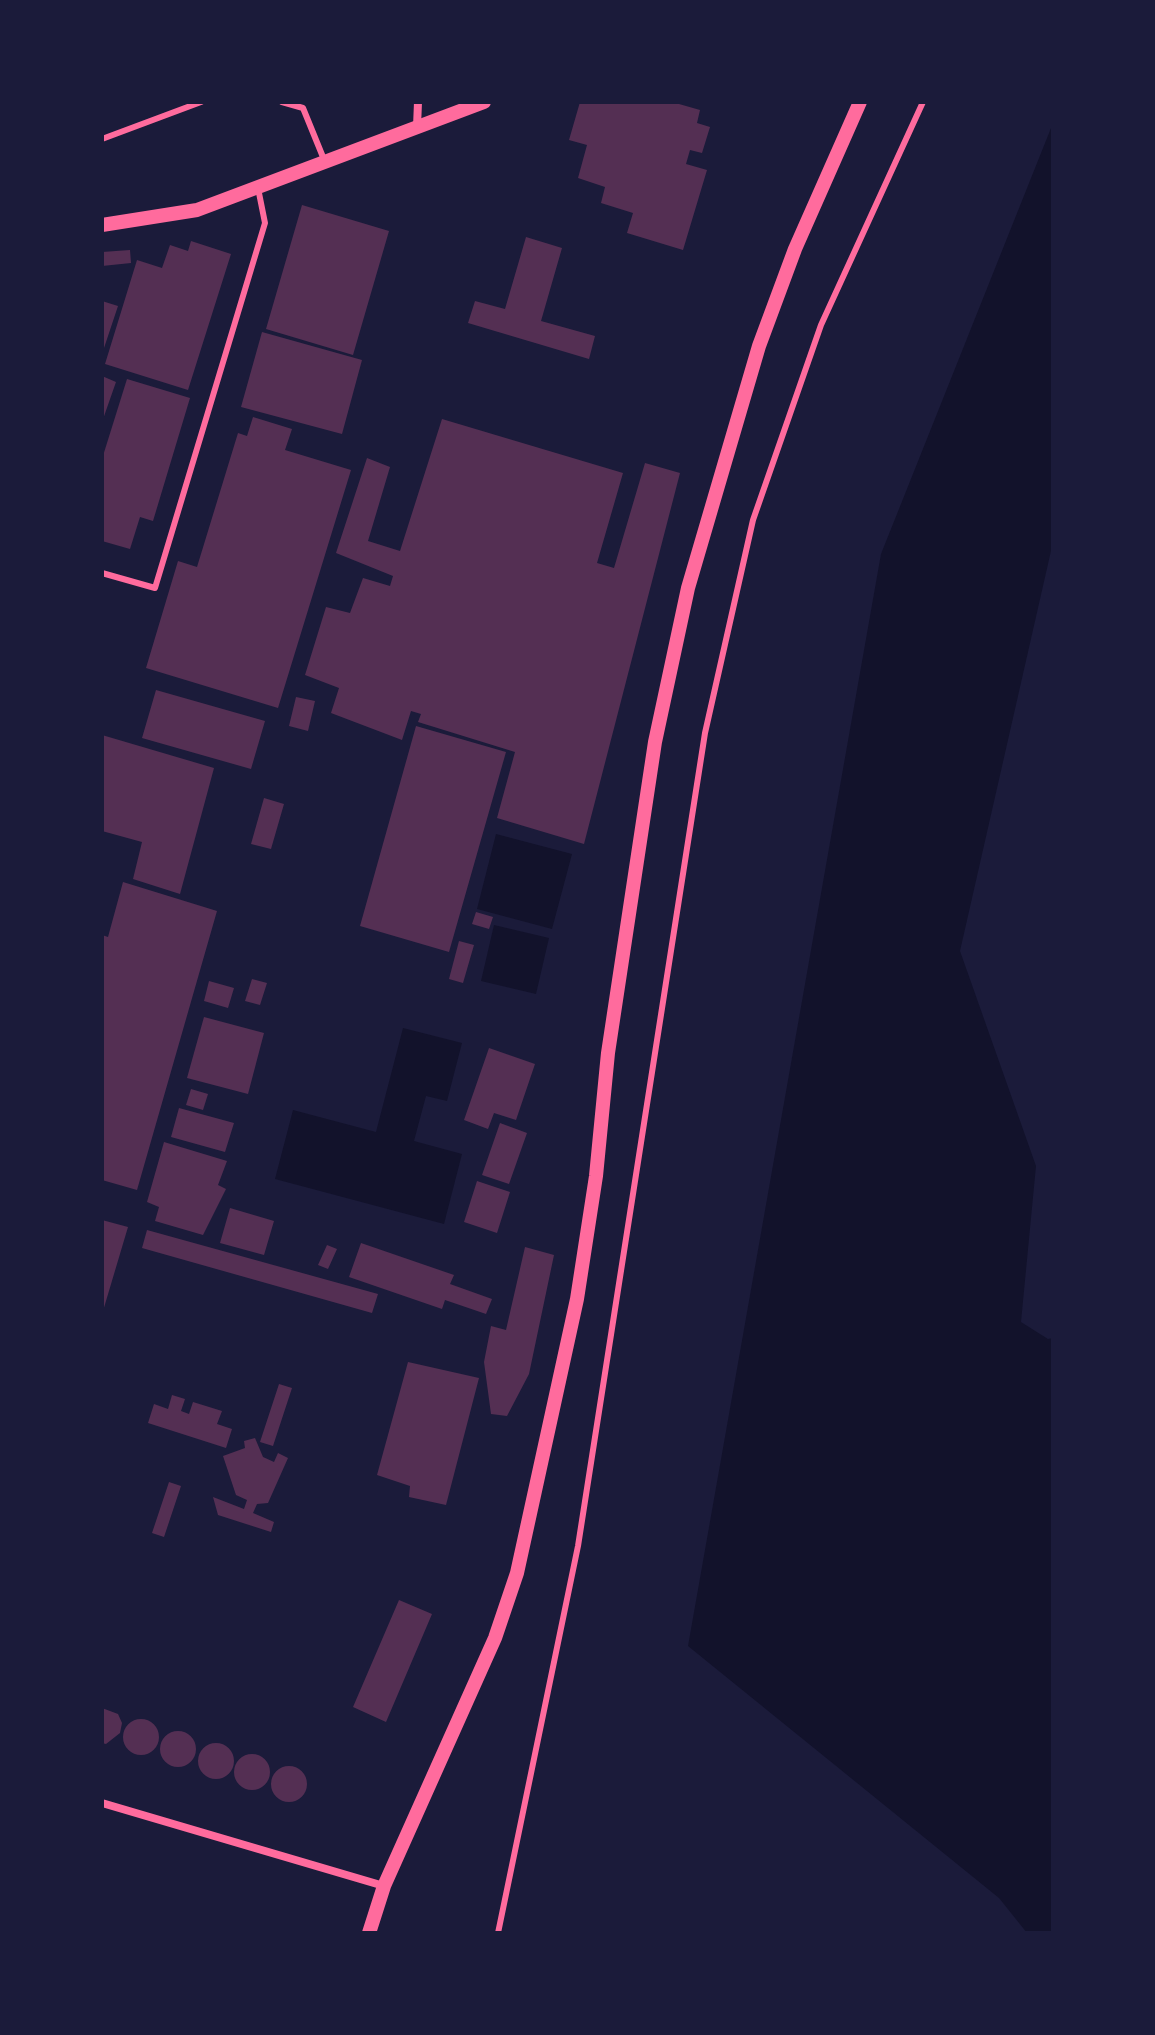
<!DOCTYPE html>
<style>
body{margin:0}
#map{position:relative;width:1155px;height:2035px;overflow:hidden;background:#1b1b3a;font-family:"Archivo Narrow",sans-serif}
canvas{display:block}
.frame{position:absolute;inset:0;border:104px solid #1b1b3a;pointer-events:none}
</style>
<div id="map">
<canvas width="1155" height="2035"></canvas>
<div class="frame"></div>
</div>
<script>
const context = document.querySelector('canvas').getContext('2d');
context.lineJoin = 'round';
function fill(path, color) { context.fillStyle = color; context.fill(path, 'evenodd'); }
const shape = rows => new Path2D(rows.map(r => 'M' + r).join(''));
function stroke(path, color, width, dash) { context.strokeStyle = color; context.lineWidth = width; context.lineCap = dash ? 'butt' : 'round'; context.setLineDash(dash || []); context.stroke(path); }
const water = shape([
 [1053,123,1053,542,960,951,1036,1166,1021,1322,1048,1339,1053,1338,1053,1933,1027,1933,999,1898,688,1646,881,554],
 [496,834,572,854,552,929,477,909],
 [494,925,549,938,536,994,481,981],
 [403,1028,462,1043,447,1101,426,1096,414,1141,462,1154,444,1224,275,1179,293,1110,376,1132]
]);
const building = shape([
 [580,102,672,102,700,110,697,123,710,127,702,153,690,150,686,164,707,170,683,250,627,233,633,213,601,203,605,187,578,178,587,145,569,140],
 [302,205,389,231,353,355,266,329],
 [526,237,562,248,541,321,595,336,589,359,468,323,475,301,505,309],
 [191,241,231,254,188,390,105,364,137,260,162,268,170,245,188,251],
 [130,250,131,263,102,266,102,252],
 [102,301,118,306,103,351,102,351],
 [262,332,362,360,342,434,241,407],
 [102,376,116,382,102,422],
 [127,379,190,398,153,521,140,517,130,549,102,541,102,459],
 [253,417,292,429,285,450,351,470,278,708,146,668,178,561,197,567,238,433,247,436],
 [442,419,623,473,597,563,614,568,645,463,680,473,584,844,497,818,515,752,418,722,421,714,411,711,402,740,331,713,339,688,305,675,326,607,350,613,363,578,390,586,393,576,336,553,367,458,390,467,368,541,400,551],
 [156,690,265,721,251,769,142,738],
 [296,697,315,701,308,731,289,726],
 [416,726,506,752,449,952,360,926],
 [102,735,214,768,180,894,133,879,142,842,102,831],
 [264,798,284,804,271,849,251,844],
 [123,882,217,911,137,1190,102,1180,102,935,108,937],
 [476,912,493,917,489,929,472,924],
 [459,941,474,945,463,983,449,979],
 [252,979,267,983,260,1005,245,1001],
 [209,981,234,988,228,1008,204,1001],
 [204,1017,264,1033,248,1094,187,1078],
 [489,1048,535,1064,516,1120,494,1113,488,1129,464,1120],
 [191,1089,208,1094,203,1110,186,1105],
 [179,1108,234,1123,225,1152,171,1137],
 [500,1123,527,1133,509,1184,482,1175],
 [164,1142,227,1161,218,1185,226,1189,203,1235,155,1221,159,1207,147,1202],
 [477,1181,510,1192,497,1233,464,1222],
 [230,1208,274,1221,264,1255,220,1243],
 [102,1220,128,1227,103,1311,102,1311],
 [147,1230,378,1294,372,1313,142,1248],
 [361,1243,454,1275,450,1284,492,1299,486,1314,445,1300,442,1309,349,1277],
 [327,1245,337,1249,328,1269,318,1265],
 [525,1247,554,1255,529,1374,507,1416,491,1414,484,1362,491,1326,506,1330],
 [408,1362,479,1378,446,1505,409,1497,410,1486,377,1475],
 [279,1384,292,1388,273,1446,260,1442],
 [172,1395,185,1399,181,1411,189,1414,193,1402,222,1411,217,1424,232,1429,226,1448,148,1423,154,1404,168,1409],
 [255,1438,263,1457,274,1462,278,1453,288,1458,268,1503,257,1504,253,1513,274,1522,271,1532,218,1515,213,1497,244,1509,247,1500,236,1495,223,1456,245,1448,244,1441],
 [169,1482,181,1486,164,1537,152,1533],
 [399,1600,432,1614,386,1722,353,1707],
 [102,1708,118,1714,122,1723,120,1733,106,1744,102,1743],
 '123 1737a18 18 0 1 1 36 0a18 18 0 1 1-36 0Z',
 '160 1749a18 18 0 1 1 36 0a18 18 0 1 1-36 0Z',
 '198 1761a18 18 0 1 1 36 0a18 18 0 1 1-36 0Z',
 '234 1772a18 18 0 1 1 36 0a18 18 0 1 1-36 0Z',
 '271 1784a18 18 0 1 1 36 0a18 18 0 1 1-36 0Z'
]);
const service = shape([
 [282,102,303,108,325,162],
 [102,139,201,102],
 [102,573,155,588,265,223,258,188],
 [498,1933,578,1546,705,733,753,520,821,325,923,102]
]);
const minor = shape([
 [417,127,418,102],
 [102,1803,384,1886]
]);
const tertiary = shape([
 [102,225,197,210,484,102],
 [369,1933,384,1886,495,1638,517,1573,577,1299,596,1176,608,1053,655,742,688,588,759,346,795,249,860,102]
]);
fill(water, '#12122b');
fill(building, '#542f53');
stroke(service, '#ff6b9d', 6);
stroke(minor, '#ff6b9d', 8);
stroke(tertiary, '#ff6b9d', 14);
</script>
